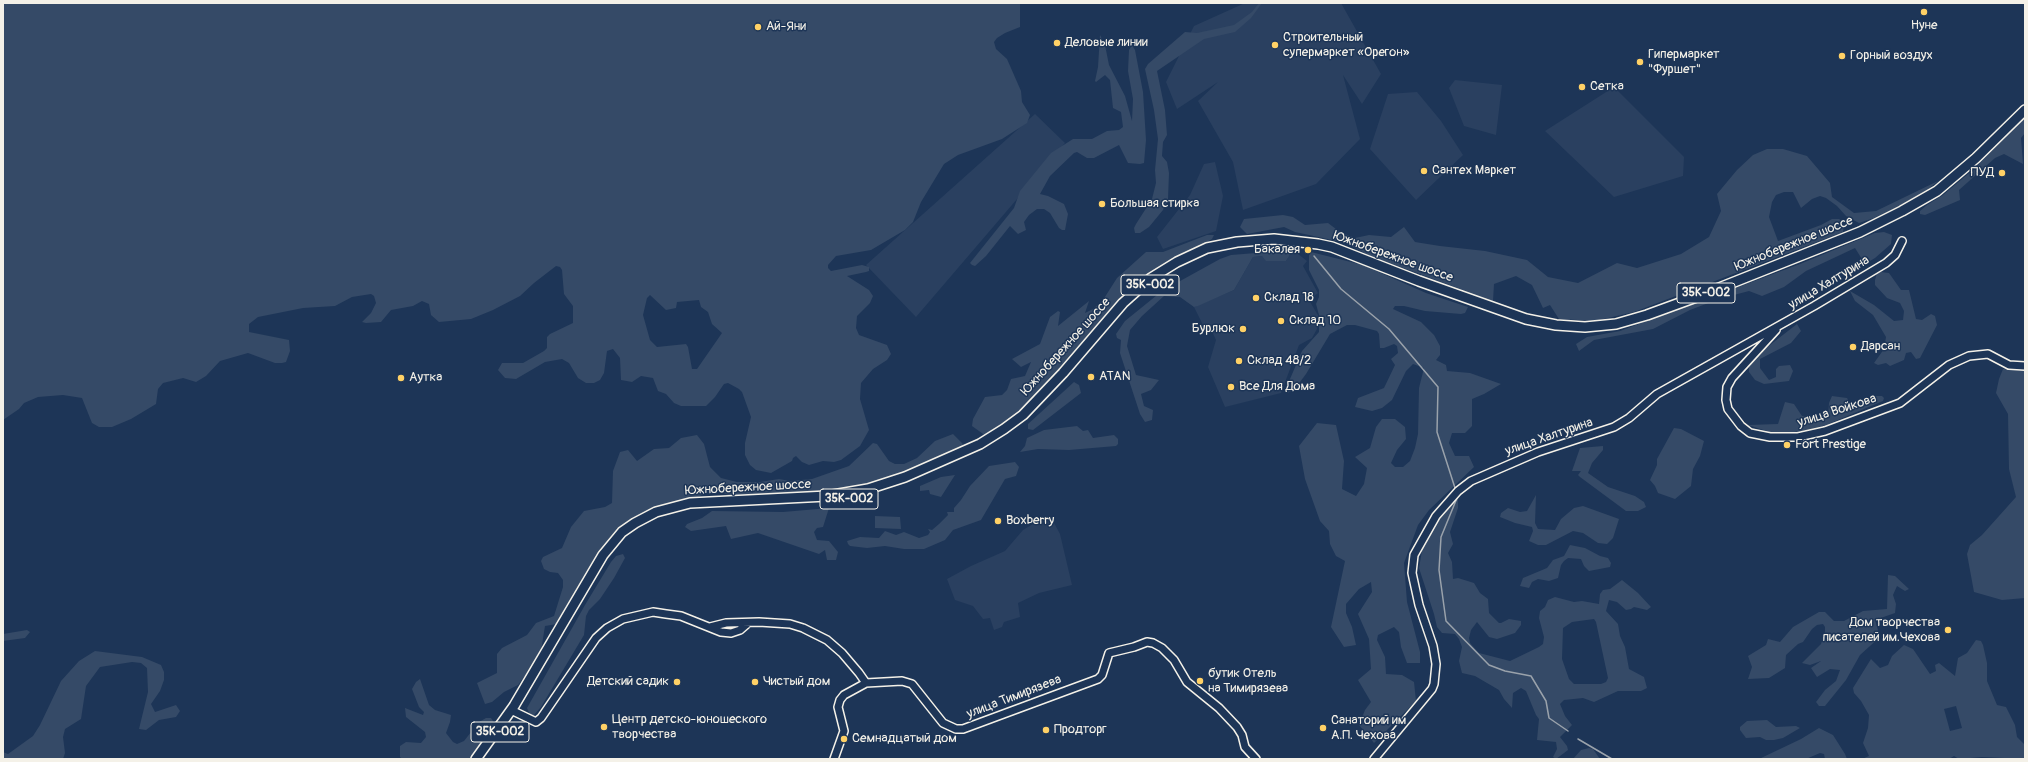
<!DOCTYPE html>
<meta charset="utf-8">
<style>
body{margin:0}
#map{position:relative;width:2028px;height:762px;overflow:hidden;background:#1d3557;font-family:Pangolin,sans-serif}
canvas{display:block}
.frame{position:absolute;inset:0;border:4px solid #f4f1e8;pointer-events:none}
</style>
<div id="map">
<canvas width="2028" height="762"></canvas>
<div class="frame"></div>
</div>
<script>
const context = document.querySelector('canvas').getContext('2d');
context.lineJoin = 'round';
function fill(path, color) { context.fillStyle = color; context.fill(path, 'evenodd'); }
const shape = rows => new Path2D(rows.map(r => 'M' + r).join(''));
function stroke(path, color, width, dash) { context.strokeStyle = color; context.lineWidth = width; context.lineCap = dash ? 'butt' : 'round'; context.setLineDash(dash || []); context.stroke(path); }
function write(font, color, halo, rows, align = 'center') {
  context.font = font + ' Pangolin,sans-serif'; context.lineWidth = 3; context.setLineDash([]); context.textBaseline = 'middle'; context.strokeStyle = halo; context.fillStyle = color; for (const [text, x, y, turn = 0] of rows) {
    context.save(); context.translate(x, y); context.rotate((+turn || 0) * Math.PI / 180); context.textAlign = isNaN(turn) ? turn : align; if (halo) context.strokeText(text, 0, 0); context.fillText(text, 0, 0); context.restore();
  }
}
const built = shape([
 [1245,3,1341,3,1381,74,1362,104,1343,75,1360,139,1316,184,1243,210,1233,162,1198,101,1218,82,1177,109,1166,82,1194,26],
 [1455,80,1502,85,1496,135,1464,126,1449,88],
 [1614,87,1684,157,1683,176,1614,197,1545,131],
 [1417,92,1441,121,1463,155,1416,200,1370,149,1388,94],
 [1035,114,1065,143,916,317,866,265],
 [1215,162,1223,196,1216,231,1163,249,1157,237,1190,195,1204,164],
 [1293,250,1307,261,1303,266,1318,293,1309,300,1319,317,1317,329,1312,338,1299,345,1281,393,1225,407,1208,367,1216,340,1209,325,1203,325,1194,307,1234,290,1253,257,1262,256,1286,261],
 [1052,519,1060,534,1072,585,1039,593,1018,603,1020,617,1004,622,1002,627,994,630,990,618,983,619,973,606,955,600,947,579,971,566,1005,551,1023,530,1038,521]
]);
const green = shape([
 [3,3,1020,3,1020,27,1005,33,997,38,994,42,996,49,1007,59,1021,91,1022,102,1030,115,1027,123,1002,139,958,155,944,164,921,202,913,222,905,230,871,250,836,256,828,265,828,268,831,271,862,265,869,267,869,271,866,272,847,276,869,290,873,296,870,303,857,316,856,328,859,335,887,345,891,354,887,360,873,369,861,383,860,399,869,430,860,446,841,460,834,462,823,461,809,465,802,462,796,456,793,458,792,461,771,473,756,470,750,465,745,455,745,443,751,417,742,392,739,389,728,383,724,384,715,397,706,406,681,406,674,403,666,394,658,391,653,378,641,376,632,382,621,380,620,358,613,349,607,351,604,373,600,380,594,383,586,383,578,378,569,363,562,359,545,362,516,379,505,378,498,370,502,363,523,363,544,351,547,348,547,337,550,334,573,323,573,306,564,294,562,270,560,267,556,266,534,283,520,296,493,310,471,319,439,322,431,315,429,304,422,301,413,306,391,310,381,322,366,323,362,322,371,313,376,303,374,296,371,294,352,297,335,306,303,308,258,317,249,324,249,332,289,340,290,351,286,362,282,363,275,363,248,353,220,361,206,376,196,382,183,378,163,383,158,389,156,404,131,419,112,427,99,427,92,423,82,398,63,395,38,397,24,403,19,409,3,420],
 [650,295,666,310,676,308,677,302,699,300,701,307,708,312,712,324,722,333,697,369,692,369,688,347,686,344,657,347,650,340,643,315,647,298],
 [1259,3,1262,3,1251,18,1235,32,1204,39,1157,71,1165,110,1167,135,1163,142,1162,156,1167,162,1169,173,1168,199,1163,210,1149,227,1140,233,1135,233,1134,228,1136,224,1152,199,1156,183,1155,170,1158,139,1154,110,1145,69,1148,64,1185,32,1197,33,1234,25,1252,12],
 [1100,35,1105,45,1109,65,1125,96,1132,121,1133,99,1128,71,1129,50,1132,45,1135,50,1143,92,1146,140,1144,163,1140,164,1128,163,1119,145,1094,158,1087,158,1077,152,1074,153,1050,176,1040,194,1048,196,1064,204,1068,214,1065,230,1062,230,1059,228,1050,213,1044,209,1037,209,1029,215,1024,222,1026,230,1018,234,1010,226,986,256,975,266,972,265,970,263,1014,208,1020,191,1051,153,1073,139,1092,139,1107,131,1119,130,1123,127,1121,112,1113,108,1110,80,1105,75,1096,82,1095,81,1098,67],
 [2025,118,2025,133,2021,138,2023,164,2004,154,1995,158,1959,190,1960,200,1925,215,1920,214,1920,211,1927,205,1943,195,1974,169],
 [1767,149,1783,149,1807,156,1830,183,1832,197,1854,213,1876,211,1938,181,1925,192,1903,204,1874,218,1859,223,1846,216,1837,206,1826,198,1820,196,1812,199,1801,208,1793,192,1784,192,1776,195,1772,202,1769,217,1778,241,1821,225,1832,219,1839,219,1842,221,1844,226,1843,232,1634,312,1595,321,1559,319,1550,305,1543,308,1532,285,1516,276,1494,284,1493,301,1368,255,1346,243,1295,232,1284,227,1247,234,1240,227,1244,219,1283,215,1293,217,1305,225,1328,223,1340,232,1355,238,1369,235,1391,237,1404,227,1415,242,1440,246,1485,251,1527,260,1548,277,1578,283,1617,263,1637,268,1681,254,1709,237,1721,211,1717,194,1737,170,1753,155],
 [1884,232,1892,235,1891,244,1875,258,1865,264,1855,248,1806,271,1784,287,1762,296,1749,291,1719,299,1690,310,1653,329,1594,340,1579,351,1576,344,1587,337,1620,331,1800,264,1875,233],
 [1207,235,1214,235,1212,239,1147,277,1024,415,990,439,972,426,973,419,985,397,1002,395,1007,390,1011,379,1025,376,1031,362,1021,367,1012,359,1040,344,1050,317,1058,311,1060,312,1058,326,1089,301,1085,313,1093,309,1103,300,1117,278,1146,252,1163,252],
 [1293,250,1286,261,1266,261,1262,256,1253,257,1234,290,1198,306,1194,307,1180,297,1164,296,1142,316,1130,330,1127,346,1136,375,1159,380,1151,390,1141,394,1144,406,1153,410,1152,420,1145,422,1140,414,1120,353,1121,340,1117,338,1116,334,1125,321,1162,291,1220,259,1231,255],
 [1311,252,1363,265,1426,293,1468,307,1465,313,1461,314,1425,311,1404,306,1395,306,1393,309,1421,322,1434,335,1440,346,1440,355,1436,360,1446,365,1447,371,1470,373,1501,384,1484,394,1472,399,1472,426,1465,433,1452,433,1449,443,1455,456,1469,456,1474,467,1429,510,1418,525,1404,563,1407,602,1420,652,1420,663,1407,663,1401,647,1399,632,1394,627,1378,635,1377,640,1385,657,1386,674,1402,675,1414,682,1416,701,1374,743,1359,725,1365,710,1371,702,1358,680,1371,669,1369,639,1358,614,1372,592,1371,582,1359,589,1346,604,1346,613,1352,627,1356,645,1344,647,1331,627,1345,561,1336,556,1330,544,1329,531,1320,521,1305,479,1299,446,1317,423,1336,425,1344,461,1342,489,1356,496,1364,484,1367,468,1355,457,1370,448,1376,427,1382,419,1395,419,1405,427,1406,439,1397,450,1391,463,1395,467,1403,467,1410,461,1415,448,1418,434,1419,388,1424,368,1413,364,1406,371,1392,400,1382,408,1372,411,1355,407,1358,398,1384,388,1395,365,1391,359,1398,353,1397,346,1394,344,1384,348,1380,348,1379,334,1377,331,1355,325,1347,325,1330,334,1306,374,1294,390,1287,393,1290,379,1302,351,1319,332,1319,315,1316,304,1319,297,1319,290,1309,270,1309,255],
 [1881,272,1889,273,1901,290,1909,290,1916,319,1922,320,1931,314,1935,316,1937,325,1920,358,1916,359,1911,352,1906,353,1904,360,1890,366,1886,363,1878,365,1874,363,1884,349,1886,337,1873,315,1855,301,1850,291,1874,305,1894,321,1903,320,1904,311,1900,303,1887,298,1875,285,1875,280,1877,273],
 [1797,324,1801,331,1791,343,1760,359,1760,368,1769,380,1776,377,1776,369,1779,366,1790,365,1793,371,1789,381,1764,384,1755,380,1749,372,1749,364,1757,355],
 [2003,369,2025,369,2025,598,2002,600,1974,592,1967,554,1970,545,1982,535,2016,497,2009,469,2008,414,1996,393,1999,379],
 [1074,382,1079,385,1081,393,1033,430,1028,429,1028,424],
 [1832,396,1847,398,1850,403,1862,402,1874,396,1882,396,1884,398,1883,401,1826,425,1803,431,1776,434,1748,425,1778,424,1785,402,1794,404,1802,416,1822,418,1828,416,1829,403],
 [1077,426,1083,431,1088,430,1093,438,1114,435,1118,439,1118,444,1116,446,1069,450,1038,449,1020,452,1025,446,1027,438,1044,430],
 [1674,428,1681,429,1704,441,1700,456,1693,469,1691,486,1675,499,1658,493,1655,486,1650,480,1657,465,1657,459],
 [953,434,963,444,961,448,880,483,824,495,734,497,717,491,709,491,696,498,647,511,632,518,615,531,593,561,583,583,557,624,545,626,541,651,536,661,518,685,504,692,492,702,485,704,477,683,497,673,497,654,502,648,527,635,536,623,554,616,563,587,563,580,558,573,550,572,544,569,541,561,543,557,562,548,571,527,584,511,605,507,612,503,613,471,620,452,628,450,637,461,654,449,669,448,681,438,697,435,704,444,710,467,721,478,737,482,760,482,779,479,790,481,812,479,849,466,873,443,877,444,889,461,895,464,904,464,917,458,935,441],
 [1603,446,1603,450,1592,463,1588,473,1608,487,1635,496,1644,502,1646,507,1638,511,1626,511,1580,477,1578,475,1581,471,1572,471,1580,448],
 [1015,462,1019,467,1016,476,1005,479,981,520,953,530,945,540,924,549,904,549,885,546,867,548,850,546,848,544,847,541,860,537,879,538,885,531,896,535,904,532,919,538,928,535,930,532,928,529,932,530,939,524,948,515,947,512,954,512,954,508,961,500,970,486,989,466],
 [955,475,941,497,930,494,929,490,920,491,920,486,941,477],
 [1536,495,1535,523,1538,529,1555,530,1561,519,1574,508,1583,506,1619,519,1613,538,1607,544,1598,543,1583,533,1573,531,1546,545,1538,545,1529,541,1533,531,1532,527,1515,523,1500,517,1501,513,1508,508,1520,512,1527,511],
 [1457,498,1458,500,1458,508,1450,532,1453,544,1448,553,1452,562,1453,579,1458,578,1474,583,1480,593,1488,599,1489,613,1499,623,1501,623,1509,619,1521,621,1521,625,1515,633,1497,639,1489,637,1477,622,1471,630,1469,638,1470,643,1479,653,1510,661,1539,647,1543,644,1544,637,1539,618,1540,611,1545,607,1548,600,1555,597,1574,602,1582,601,1599,604,1600,594,1603,590,1610,589,1622,580,1638,593,1651,607,1647,610,1634,607,1631,609,1626,610,1617,602,1609,600,1606,611,1618,624,1620,636,1625,647,1629,669,1644,677,1647,688,1641,691,1618,691,1594,702,1583,698,1564,700,1560,704,1565,716,1572,725,1560,737,1567,746,1568,750,1556,759,1553,757,1557,749,1556,742,1537,740,1539,719,1536,715,1526,691,1521,688,1513,693,1512,708,1504,699,1499,690,1475,676,1462,673,1459,661,1462,647,1459,639,1455,634,1442,633,1437,627,1434,614,1419,568,1423,545,1442,513],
 [1594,619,1596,622,1608,678,1606,682,1601,684,1574,684,1569,679,1562,659,1563,628,1572,622],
 [829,508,823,527,817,528,814,532,817,540,829,541,838,552,836,560,827,560,825,550,819,554,758,533,731,539,726,526,691,531,685,527,687,524,702,518,712,511,783,512],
 [875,516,900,517,901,529,875,528],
 [1570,545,1585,548,1600,556,1608,558,1611,563,1610,567,1589,571,1584,566,1581,559,1568,558,1564,561,1561,565,1558,578,1549,581,1538,579,1532,582,1529,588,1520,586,1523,578,1547,568,1553,560,1564,556],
 [623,554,625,558,614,578,600,599,589,610,586,616,584,635,541,707,534,715,530,715,527,708,585,605,611,562,616,556],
 [1888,575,1895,576,1909,589,1905,591,1897,586,1893,595,1896,604,1895,613,1875,620,1880,637,1860,655,1846,680,1825,706,1819,706,1816,702,1825,690,1836,681,1840,670,1830,669,1817,677,1811,668,1821,661,1810,665,1802,663,1821,644,1825,632,1825,627,1823,624,1817,625,1812,629,1803,642,1798,644,1786,655,1785,668,1769,678,1748,679,1752,667,1748,656,1766,645,1768,639,1780,642,1793,627,1819,612,1825,612,1834,621,1844,621,1863,611,1887,609],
 [27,630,30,632,25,638,3,641,3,634],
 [1976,640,1981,641,1983,645,1987,663,1987,681,1997,705,2006,707,2015,725,2017,737,2025,745,2025,759,1982,757,1959,759,1954,756,1949,759,1862,759,1869,756,1863,743,1868,728,1869,715,1861,701,1854,693,1853,688,1871,659,1880,668,1888,665,1892,656,1904,645,1913,649,1930,674,1936,671,1935,665,1939,663,1955,676,1958,658,1967,653],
 [1956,706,1962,728,1950,731,1944,709],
 [95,651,142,657,161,665,164,672,164,680,160,691,151,704,155,712,176,705,180,711,176,717,159,720,146,730,139,729,148,692,147,668,141,663,132,662,100,667,86,686,81,719,65,729,63,737,65,753,63,759,3,759,3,752,8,754,33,736,40,725,61,681,79,661],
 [420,679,429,705,435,710,451,715,450,722,446,733,453,742,457,744,464,741,479,722,486,718,491,718,493,721,492,728,469,759,402,759,400,757,400,746,406,742,421,743,426,737,425,732,406,717,405,708,423,715,424,712,419,707,412,689,416,682],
 [1767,720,1776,727,1796,726,1800,728,1783,738,1774,740,1766,740,1760,737,1746,738,1740,730,1740,727,1747,721],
 [1819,728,1833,735,1845,754,1847,759,1825,759,1824,754,1820,753,1806,759,1759,759,1801,739],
 [1589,748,1593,749,1600,759,1573,759,1581,750]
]);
const stream = shape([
 [1314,256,1341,289,1389,329,1438,387,1437,432,1455,488],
 [1457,498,1441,537,1439,570,1446,621,1489,665,1505,671,1531,676,1546,701,1549,718,1568,731],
 [1578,739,1612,759]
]);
const tertiary = shape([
 [1776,330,1732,378,1727,387,1726,400,1728,409,1741,426,1750,433,1770,437,1798,437,1825,431,1900,403,1949,365,1969,356,1988,354,2009,365,2025,366],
 [710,627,726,623,759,622,790,624,803,628,827,640,842,653,859,673,866,683],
 [511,710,536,722,541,718,596,638,607,628,623,619,653,612,666,614,681,616,721,632,731,633,740,630,748,623],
 [834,759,844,731,838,707,840,700,844,695,866,683,902,681,912,684,943,723,956,729,963,729,1098,679,1102,675,1109,653,1134,647,1147,642,1153,643,1162,648,1174,660,1187,682,1219,708,1237,727,1242,735,1245,747,1256,759],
 [1374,759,1432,689,1434,684,1436,664,1433,646,1419,605,1412,573,1414,555,1436,516,1458,491,1471,481,1538,452,1614,427,1629,418,1657,394,1814,306,1886,263,1895,255,1902,241]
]);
const trunk = shape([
 [476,759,514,706,603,555,622,532,635,523,656,512,690,503,827,496,868,489,905,477,980,444,1004,429,1023,415,1063,373,1123,303,1151,278,1177,262,1207,248,1237,242,1274,239,1318,244,1332,247,1419,281,1526,319,1556,325,1585,327,1616,324,1647,315,1699,296,1860,232,1902,211,1937,191,1976,158,2025,110]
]);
const markers = [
 [1924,12,4,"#ffd166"],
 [758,27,4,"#ffd166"],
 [1057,43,4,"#ffd166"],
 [1275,45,4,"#ffd166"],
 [1842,56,4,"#ffd166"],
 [1640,62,4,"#ffd166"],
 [1582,87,4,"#ffd166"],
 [1424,171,4,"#ffd166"],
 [2002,173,4,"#ffd166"],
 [1102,204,4,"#ffd166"],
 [1308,250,4,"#ffd166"],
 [1256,298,4,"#ffd166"],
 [1281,321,4,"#ffd166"],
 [1243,329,4,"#ffd166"],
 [1853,347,4,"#ffd166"],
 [1239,361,4,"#ffd166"],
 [1091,377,4,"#ffd166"],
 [401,378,4,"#ffd166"],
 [1231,387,4,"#ffd166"],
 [1787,445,4,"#ffd166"],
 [998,521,4,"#ffd166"],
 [1948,630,4,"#ffd166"],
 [1200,681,4,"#ffd166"],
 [677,682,4,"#ffd166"],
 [755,682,4,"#ffd166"],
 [604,727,4,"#ffd166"],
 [1323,728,4,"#ffd166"],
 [1046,730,4,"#ffd166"],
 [844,739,4,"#ffd166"]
];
const shields = [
 [1150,285,58],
 [1706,293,58],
 [849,499,58],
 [500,732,58]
];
const shieldNames = [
 ["35К-002",1150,285],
 ["35К-002",1706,293],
 ["35К-002",849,499],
 ["35К-002",500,732]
];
const poiNames = [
 ["Нуне",1924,26,"center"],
 ["Ай-Яни",766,27],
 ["Строительный",1283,38],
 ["супермаркет «Орегон»",1283,53],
 ["Деловые линии",1065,43],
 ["Гипермаркет",1648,55],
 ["\"Фуршет\"",1648,70],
 ["Горный воздух",1850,56],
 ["Сетка",1590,87],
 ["Сантех Маркет",1432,171],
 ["ПУД",1994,173,"right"],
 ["Большая стирка",1110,204],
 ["Бакалея",1300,250,"right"],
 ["Склад 18",1264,298],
 ["Склад 10",1289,321],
 ["Бурлюк",1235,329,"right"],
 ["Дарсан",1861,347],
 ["Склад 48/2",1247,361],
 ["ATAN",1099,377],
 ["Аутка",409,378],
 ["Все Для Дома",1239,387],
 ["Fort Prestige",1795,445],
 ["Boxberry",1006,521],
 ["Дом творчества",1940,623,"right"],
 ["писателей им.Чехова",1940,638,"right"],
 ["бутик Отель",1208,674],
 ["на Тимирязева",1208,689],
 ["Детский садик",669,682,"right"],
 ["Чистый дом",763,682],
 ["Центр детско-юношеского",612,720],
 ["творчества",612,735],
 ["Санаторий им",1331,721],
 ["А.П. Чехова",1331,736],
 ["Продторг",1054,730],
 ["Семнадцатый дом",852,739]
];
const streetNames = [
 ["Южнобережное шоссе",1794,244,-22],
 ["Южнобережное шоссе",1393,257,20],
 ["улица Халтурина",1829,283,-31],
 ["Южнобережное шоссе",1066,347,-48],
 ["улица Войкова",1837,411,-18],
 ["улица Халтурина",1549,437,-19],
 ["Южнобережное шоссе",748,488,-3],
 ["улица Тимирязева",1014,697,-21]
];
fill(built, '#2a4060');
fill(green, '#354a67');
stroke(stream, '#9aa2ab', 1.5);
stroke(tertiary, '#f4f1e8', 10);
stroke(trunk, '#f4f1e8', 12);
stroke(tertiary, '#1d3557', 7);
stroke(trunk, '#1d3557', 9);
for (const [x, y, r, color] of markers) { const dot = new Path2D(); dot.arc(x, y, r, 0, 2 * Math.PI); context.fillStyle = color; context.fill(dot); stroke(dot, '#1d3557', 1.5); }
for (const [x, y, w] of shields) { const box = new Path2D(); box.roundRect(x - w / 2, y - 10, w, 20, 3); context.fillStyle = '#1d3557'; context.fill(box); stroke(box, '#f4f1e8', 1); }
write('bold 12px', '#f4f1e8', null, shieldNames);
write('13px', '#f4f1e8', '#1d3557', poiNames, 'left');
write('13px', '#f4f1e8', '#1d3557', streetNames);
</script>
